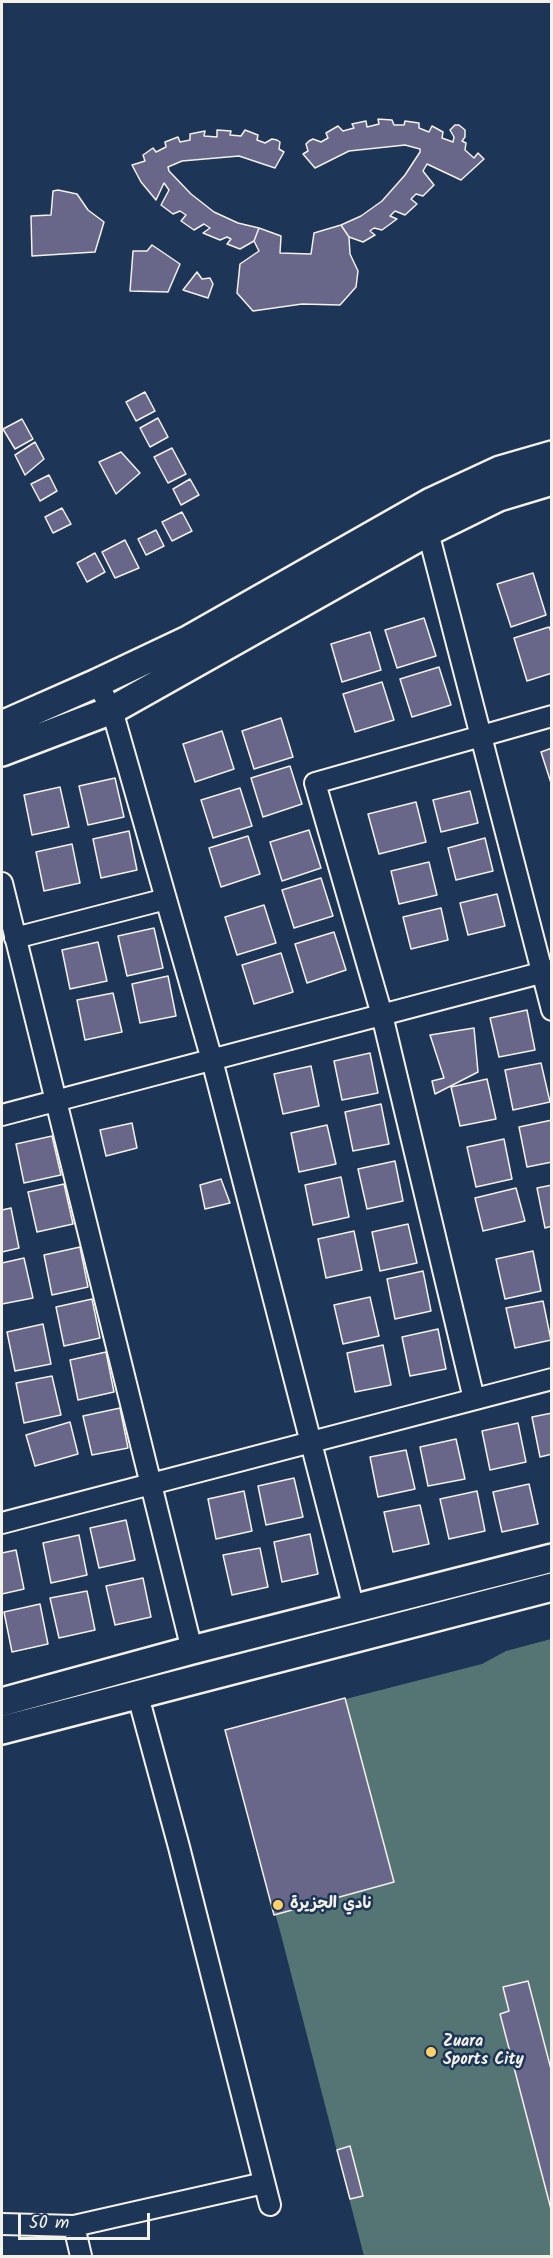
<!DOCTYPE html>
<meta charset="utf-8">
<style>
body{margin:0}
#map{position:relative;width:553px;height:2258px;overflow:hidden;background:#1d3557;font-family:Kalam,sans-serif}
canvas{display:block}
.frame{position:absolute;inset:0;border:3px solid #f4f1e8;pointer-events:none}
.scale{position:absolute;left:18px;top:2213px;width:132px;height:27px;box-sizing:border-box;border:3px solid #f4f1e8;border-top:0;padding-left:8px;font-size:18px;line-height:21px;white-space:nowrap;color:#f4f1e8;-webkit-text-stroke:4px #1d3557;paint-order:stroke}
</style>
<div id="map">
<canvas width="553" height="2258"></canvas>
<div class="frame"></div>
<div class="scale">50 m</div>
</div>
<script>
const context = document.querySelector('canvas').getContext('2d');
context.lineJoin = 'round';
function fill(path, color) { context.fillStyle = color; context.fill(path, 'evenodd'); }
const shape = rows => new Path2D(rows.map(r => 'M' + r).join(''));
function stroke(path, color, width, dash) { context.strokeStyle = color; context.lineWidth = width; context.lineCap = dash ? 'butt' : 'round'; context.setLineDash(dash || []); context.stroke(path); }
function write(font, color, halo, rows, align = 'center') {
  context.font = font + ' Kalam,"Playpen Sans Arabic",sans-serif'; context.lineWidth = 5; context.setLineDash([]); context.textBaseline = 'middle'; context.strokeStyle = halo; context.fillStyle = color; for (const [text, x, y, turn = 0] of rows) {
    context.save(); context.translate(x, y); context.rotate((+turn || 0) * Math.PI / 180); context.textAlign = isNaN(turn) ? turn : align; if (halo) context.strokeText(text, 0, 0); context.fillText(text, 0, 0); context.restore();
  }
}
const green = shape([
 [551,1639,551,2256,364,2256,280,1931,225,1730,482,1664,506,1651]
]);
const building = shape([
 [378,119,392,120,394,125,404,125,405,121,419,123,419,128,429,132,432,126,443,132,442,138,453,142,454,137,450,130,455,125,459,125,465,130,465,137,462,141,466,143,465,150,474,158,478,153,484,159,461,180,427,164,423,171,434,185,423,196,416,194,411,199,417,204,405,215,395,211,390,216,397,219,382,230,374,228,370,231,375,235,363,242,349,237,341,225,361,216,382,201,405,175,420,152,420,149,405,145,349,151,315,168,303,154,308,151,306,144,309,141,313,139,321,142,328,138,326,133,338,126,343,131,354,128,352,124,366,121,367,127,379,124,378,119],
 [217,130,231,131,230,135,241,136,245,130,258,135,257,140,265,143,272,139,277,140,280,142,279,149,284,152,275,168,239,156,182,161,168,167,169,171,191,194,214,212,238,223,259,228,254,241,240,249,227,244,231,239,227,237,220,240,203,233,210,228,204,224,194,230,181,221,186,215,180,211,173,214,161,205,169,190,164,183,156,200,141,182,132,165,145,161,143,155,153,148,156,152,166,147,165,142,178,137,180,142,190,140,190,134,205,131,204,136,217,137,217,130],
 [58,190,77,194,88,210,104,222,95,252,32,256,31,216,51,215,53,191,58,190],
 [341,225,349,237,350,254,358,271,356,287,340,305,302,304,253,311,237,293,240,264,259,251,254,241,259,228,281,236,280,253,311,254,314,233,341,225],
 [152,245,180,264,168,292,130,291,133,251,147,251,152,245],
 [197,272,202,279,210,278,213,284,208,298,183,290,197,272],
 [145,392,155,411,136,421,126,402,145,392],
 [158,418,168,437,150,447,140,428,158,418],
 [22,419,33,439,15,449,3,429,22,419],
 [35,442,44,459,25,475,15,455,35,442],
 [172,448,186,474,168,483,154,457,172,448],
 [121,452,140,473,116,494,99,462,121,452],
 [49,475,57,491,40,501,31,484,49,475],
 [190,479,199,495,181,505,173,489,190,479],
 [62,508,71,524,53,533,45,517,62,508],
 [182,512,192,531,172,541,162,522,182,512],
 [156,530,164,546,146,555,138,539,156,530],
 [125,540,139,568,115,578,102,552,125,540],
 [95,553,105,572,87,582,77,563,95,553],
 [533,573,546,615,511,627,497,584,533,573],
 [424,618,436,656,397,668,385,630,424,618],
 [549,627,552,634,552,673,527,681,514,638,549,627],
 [370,632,381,670,342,682,331,644,370,632],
 [439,667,451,705,412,717,400,679,439,667],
 [382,682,394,720,355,732,343,694,382,682],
 [281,718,293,757,254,769,242,731,281,718],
 [222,731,234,769,195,782,183,744,222,731],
 [552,748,552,786,541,752,552,748],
 [290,766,302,804,263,817,251,778,290,766],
 [115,778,124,817,88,825,79,786,115,778],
 [60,787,69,827,32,835,24,795,60,787],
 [240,788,252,826,213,838,201,800,240,788],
 [470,791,478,823,441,832,433,800,470,791],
 [416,802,426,842,379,854,368,814,416,802],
 [309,830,321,868,282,881,270,842,309,830],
 [129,831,137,870,101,878,93,839,129,831],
 [248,836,260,874,221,887,209,848,248,836],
 [485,838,493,871,456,880,448,848,485,838],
 [72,844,80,883,44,891,36,852,72,844],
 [429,862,437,895,399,904,391,871,429,862],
 [321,878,333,916,294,928,282,890,321,878],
 [497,894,505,926,468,935,460,903,497,894],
 [264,905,276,943,237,955,225,917,264,905],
 [441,908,448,940,411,949,403,917,441,908],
 [154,928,163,968,127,976,118,936,154,928],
 [334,932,346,970,307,983,295,944,334,932],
 [98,942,107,981,70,989,62,950,98,942],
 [281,953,293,992,254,1004,242,965,281,953],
 [168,976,176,1016,140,1023,132,984,168,976],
 [113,993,122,1032,85,1040,77,1000,113,993],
 [527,1010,535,1050,499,1057,490,1018,527,1010],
 [474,1028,478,1072,435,1094,432,1081,444,1078,430,1035,474,1028],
 [370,1053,378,1093,342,1100,334,1061,370,1053],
 [541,1063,550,1102,513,1110,505,1070,541,1063],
 [311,1066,319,1106,283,1114,274,1074,311,1066],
 [487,1079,496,1119,460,1126,451,1087,487,1079],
 [381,1104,389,1144,353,1151,345,1112,381,1104],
 [552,1120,552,1162,527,1167,519,1127,552,1120],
 [132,1123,137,1148,106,1156,100,1130,132,1123],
 [327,1125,336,1164,299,1172,291,1133,327,1125],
 [52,1136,61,1175,24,1183,16,1144,52,1136],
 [504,1139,512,1179,476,1187,467,1147,504,1139],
 [395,1161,403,1201,367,1209,358,1169,395,1161],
 [341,1177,349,1217,313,1225,305,1185,341,1177],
 [221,1179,230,1203,205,1209,200,1185,221,1179],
 [64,1184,73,1224,37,1232,28,1192,64,1184],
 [552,1185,552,1226,545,1228,537,1188,552,1185],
 [516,1188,525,1221,483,1231,475,1198,516,1188],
 [11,1208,19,1248,2,1252,2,1210,11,1208],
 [408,1224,417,1263,380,1271,372,1232,408,1224],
 [354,1231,362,1270,326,1278,318,1239,354,1231],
 [80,1247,88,1287,52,1295,44,1255,80,1247],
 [533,1251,541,1291,505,1299,496,1259,533,1251],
 [24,1258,33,1298,2,1304,2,1263,24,1258],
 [423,1271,431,1311,395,1319,387,1279,423,1271],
 [370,1297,379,1336,343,1344,334,1305,370,1297],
 [92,1299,100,1338,64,1346,56,1307,92,1299],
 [543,1301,551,1340,515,1348,506,1308,543,1301],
 [43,1324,51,1364,15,1371,7,1332,43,1324],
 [438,1329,446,1369,410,1376,402,1337,438,1329],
 [383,1345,391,1385,355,1392,347,1353,383,1345],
 [106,1352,114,1392,78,1400,70,1360,106,1352],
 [52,1376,61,1415,24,1423,16,1383,52,1376],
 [120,1408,128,1448,92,1455,83,1416,120,1408],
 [552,1413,552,1454,540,1457,532,1417,552,1413],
 [70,1422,78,1454,35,1466,26,1435,70,1422],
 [518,1423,526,1462,490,1470,482,1431,518,1423],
 [456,1439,465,1479,428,1486,420,1447,456,1439],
 [406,1450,415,1489,378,1497,370,1457,406,1450],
 [294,1478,303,1517,266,1525,258,1486,294,1478],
 [529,1484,538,1524,502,1532,493,1492,529,1484],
 [244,1491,252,1531,216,1539,208,1499,244,1491],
 [477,1491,485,1531,449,1539,440,1499,477,1491],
 [420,1505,429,1544,393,1552,384,1512,420,1505],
 [126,1520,135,1560,99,1568,90,1528,126,1520],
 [310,1534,318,1574,282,1582,274,1542,310,1534],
 [79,1535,87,1575,51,1583,43,1543,79,1535],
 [260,1548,268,1587,232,1595,223,1555,260,1548],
 [16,1550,24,1589,2,1594,2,1553,16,1550],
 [143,1578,151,1617,115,1625,106,1586,143,1578],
 [87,1591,95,1630,59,1638,50,1598,87,1591],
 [40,1604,48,1644,12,1652,4,1612,40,1604],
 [345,1698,394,1882,274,1915,225,1730,345,1698],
 [528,1981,552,2073,552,2213,500,2014,509,2011,503,1987,528,1981],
 [350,2146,363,2196,350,2199,337,2150,350,2146]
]);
const street = shape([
 [428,532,552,1010],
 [97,683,112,710,212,1060,354,1609],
 [2,883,192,1650],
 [15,938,166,899],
 [2,1115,552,970],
 [474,1399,382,1015,315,783,552,716],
 [2,1523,552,1379],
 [138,1696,179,1847,270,2205],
 [2,2224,74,2226,264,2183],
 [74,2226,81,2256]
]);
const secondary = shape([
 [2,725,97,683,188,640,431,502,500,470,552,455],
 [2,752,112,710,428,532,499,497,552,481],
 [2,1702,192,1650,552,1558],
 [2,1730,552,1587]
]);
const markers = [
 [278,1905,6,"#ffd166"],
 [431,2052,6,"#ffd166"]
];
const poiNames = [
 ["نادي الجزيرة",290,1905],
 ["Zuara",443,2043],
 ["Sports City",443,2061]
];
fill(green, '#557575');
fill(building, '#686789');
stroke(building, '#f4f1e8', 1.5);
stroke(street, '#f4f1e8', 24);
stroke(secondary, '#f4f1e8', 32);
stroke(street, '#1d3557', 20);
stroke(secondary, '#1d3557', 27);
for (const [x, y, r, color] of markers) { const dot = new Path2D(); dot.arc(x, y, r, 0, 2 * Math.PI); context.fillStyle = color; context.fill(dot); stroke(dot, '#1d3557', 2); }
write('bold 16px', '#f4f1e8', '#1d3557', poiNames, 'left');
</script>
